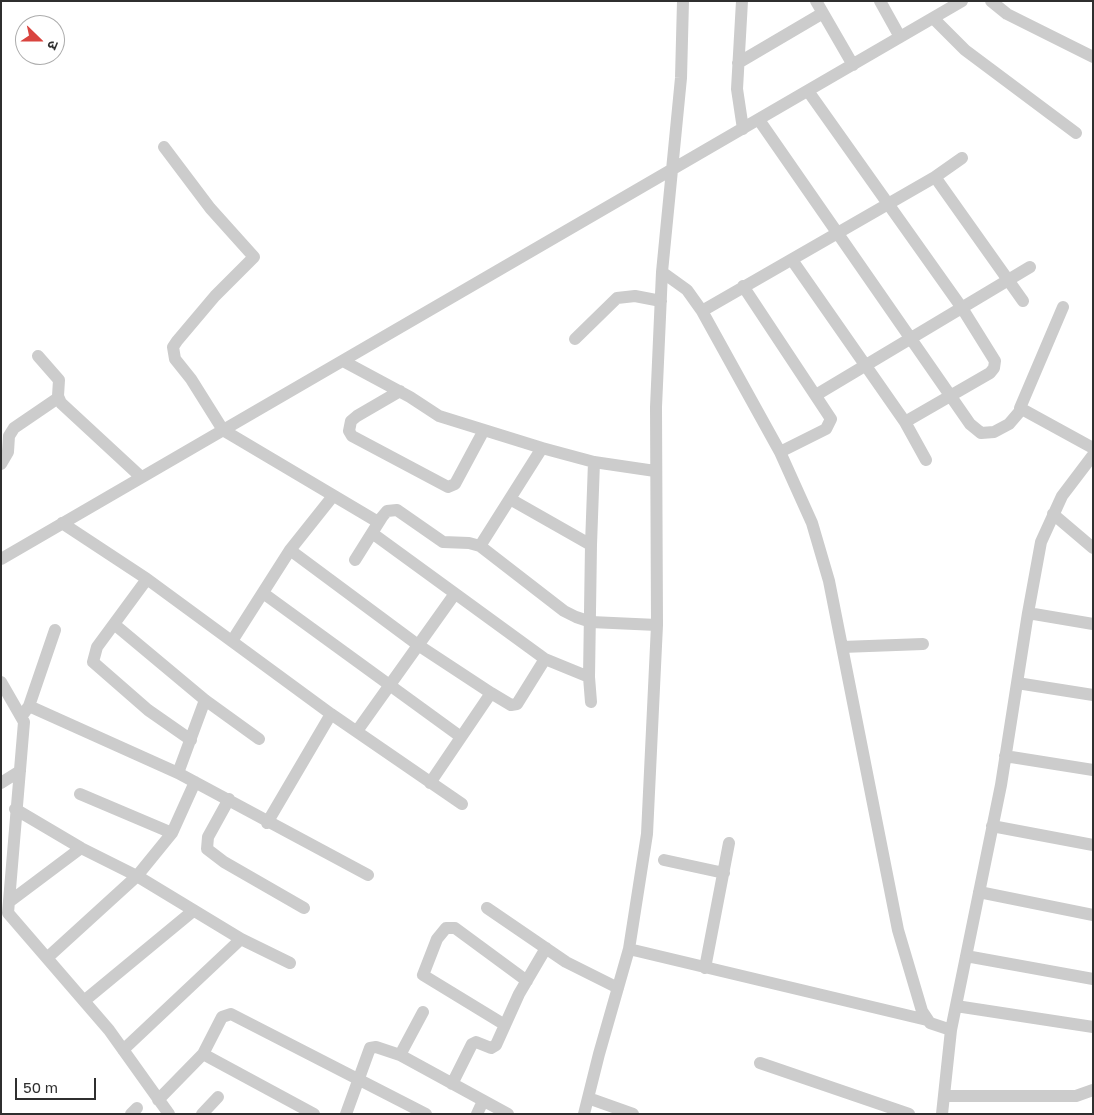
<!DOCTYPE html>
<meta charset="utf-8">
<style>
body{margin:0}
#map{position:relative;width:1094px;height:1115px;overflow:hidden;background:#fff;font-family:"Golos Text","Noto Sans Devanagari",sans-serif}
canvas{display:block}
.frame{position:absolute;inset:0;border:2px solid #2f2f2f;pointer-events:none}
.north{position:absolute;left:15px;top:15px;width:50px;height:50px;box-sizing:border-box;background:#fff;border:1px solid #acacac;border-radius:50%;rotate:112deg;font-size:14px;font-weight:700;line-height:20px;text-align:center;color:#2f2f2f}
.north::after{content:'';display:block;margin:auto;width:18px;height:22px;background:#d9443f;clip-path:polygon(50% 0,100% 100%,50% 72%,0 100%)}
.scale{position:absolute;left:15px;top:1078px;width:81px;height:22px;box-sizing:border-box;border:2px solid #2f2f2f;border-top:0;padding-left:6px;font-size:15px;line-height:18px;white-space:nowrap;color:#2f2f2f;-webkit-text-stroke:4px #fff;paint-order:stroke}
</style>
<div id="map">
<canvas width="1094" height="1115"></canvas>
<div class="frame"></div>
<div class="north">उ</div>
<div class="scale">50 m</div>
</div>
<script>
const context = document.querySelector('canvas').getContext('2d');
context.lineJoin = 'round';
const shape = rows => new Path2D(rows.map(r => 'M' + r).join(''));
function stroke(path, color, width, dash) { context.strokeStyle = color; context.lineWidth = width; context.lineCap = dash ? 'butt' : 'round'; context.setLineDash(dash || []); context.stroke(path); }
const minor = shape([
 [742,1,737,89,743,129],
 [816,1,853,65],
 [880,1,900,37],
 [991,1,1007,14,1093,57],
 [933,18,965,50,1076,133],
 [738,63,823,13],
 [808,91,962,308,995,361,994,368,990,373,905,422],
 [759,120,970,424,981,433,994,432,1009,424,1021,410],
 [164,147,210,208,254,257,215,296,177,341,173,347,175,359,191,379,223,430,378,522],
 [935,177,1023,301],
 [792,260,905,422,926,460],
 [662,272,687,290,702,311,780,452,812,523,829,581,898,930,922,1011,930,1023,951,1030],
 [743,286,831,419,826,429,780,452],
 [1063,307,1020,408,1093,448],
 [702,311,935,177,962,158],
 [575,339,617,298,635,296,661,301],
 [38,356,59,380,58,396,61,403,141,477],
 [343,361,410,397,439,416,542,448],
 [400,391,357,416,351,421,349,431,352,436,448,487,455,484,484,430],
 [816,395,1030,267],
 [1,464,8,452,9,436,14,428,58,398],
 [510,499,591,545],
 [1053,514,1093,548],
 [62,523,147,579,331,714,462,804],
 [372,533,545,659,589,677],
 [480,546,542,448,594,462,655,471],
 [290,550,418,645,491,693],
 [1,559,962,1],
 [355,560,382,517,387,511,397,510,443,542,469,543,480,546,564,611,576,617,591,622,657,625],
 [147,579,97,647,93,662,148,710,191,740],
 [263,593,461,737],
 [1028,613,1093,624],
 [114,624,205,700,259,739],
 [232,641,290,550,333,496],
 [842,647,923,644],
 [1,682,24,722,8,913,109,1030,169,1114],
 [1017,683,1093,695],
 [591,702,589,677,591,545,594,462],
 [29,706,178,773,368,875],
 [24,713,29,706,55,630],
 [357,731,454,595],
 [1005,756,1093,770],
 [178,773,205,700],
 [1,783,20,771],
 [430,783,491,693,511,705,517,704,545,659],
 [80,794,172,833],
 [229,799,208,837,207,849,224,862,304,908],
 [15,809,81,848,137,876,241,939,290,963],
 [267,823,331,714],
 [992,826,1093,845],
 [664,860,724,873],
 [979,892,1093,915],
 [9,902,81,848],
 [487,908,566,962,618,988],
 [629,949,927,1020],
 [966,956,1093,979],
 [47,958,137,876,172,833,195,782],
 [705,968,729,843],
 [84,1001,193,911],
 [956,1006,1093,1027],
 [505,1025,423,975,437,939,446,928,455,928,527,981],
 [123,1050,241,939],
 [203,1054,314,1114],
 [400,1055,508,1114],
 [760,1063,909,1114],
 [452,1084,472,1044,476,1042,491,1048,496,1045,519,994,546,948],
 [944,1096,1076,1096,1093,1090],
 [588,1098,633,1114],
 [158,1100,203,1054,222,1017,231,1014,426,1114],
 [131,1114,137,1108],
 [202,1114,218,1097],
 [346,1114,370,1048,376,1047,400,1055,423,1012],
 [477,1114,483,1101],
 [584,1114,599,1054,629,949,647,834,657,625,656,407,662,272,681,78,683,1],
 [942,1114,951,1030,1001,785,1028,613,1041,542,1062,496,1093,455]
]);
stroke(minor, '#ccc', 12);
</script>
